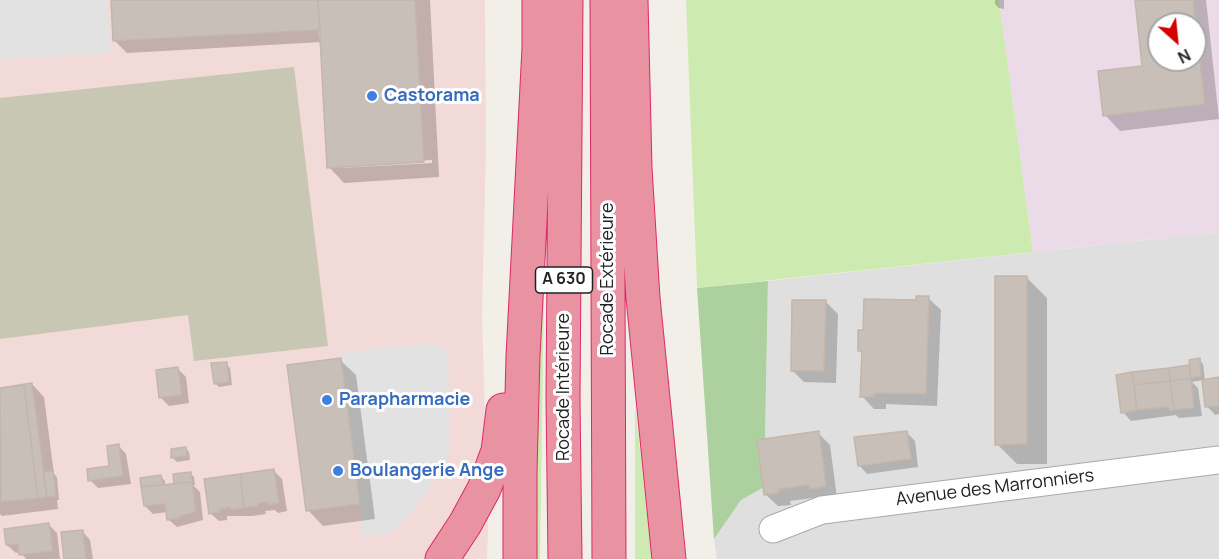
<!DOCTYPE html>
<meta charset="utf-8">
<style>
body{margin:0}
#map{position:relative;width:1219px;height:559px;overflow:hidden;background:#f2efe9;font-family:Manrope,sans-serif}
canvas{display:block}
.north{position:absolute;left:1147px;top:12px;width:60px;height:60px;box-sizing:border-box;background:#fff;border:2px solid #a7a7a7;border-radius:50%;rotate:153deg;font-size:16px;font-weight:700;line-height:24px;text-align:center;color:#222}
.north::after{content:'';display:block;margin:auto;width:21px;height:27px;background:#d40000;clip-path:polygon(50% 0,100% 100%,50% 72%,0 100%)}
</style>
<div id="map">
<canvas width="1219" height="559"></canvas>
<div class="north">N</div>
</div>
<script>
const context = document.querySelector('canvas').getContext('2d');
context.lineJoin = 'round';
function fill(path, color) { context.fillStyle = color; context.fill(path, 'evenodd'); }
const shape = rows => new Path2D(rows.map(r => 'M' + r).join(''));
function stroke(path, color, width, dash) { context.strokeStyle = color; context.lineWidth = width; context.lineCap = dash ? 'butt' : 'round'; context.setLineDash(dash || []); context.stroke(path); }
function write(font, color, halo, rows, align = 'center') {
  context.font = font + ' Manrope,sans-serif'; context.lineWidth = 6; context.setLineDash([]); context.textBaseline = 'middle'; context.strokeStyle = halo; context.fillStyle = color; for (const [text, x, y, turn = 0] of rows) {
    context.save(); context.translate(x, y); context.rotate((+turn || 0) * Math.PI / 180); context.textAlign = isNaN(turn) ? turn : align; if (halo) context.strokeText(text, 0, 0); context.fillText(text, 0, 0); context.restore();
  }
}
const residential = shape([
 [1219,232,1219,559,717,559,714,539,741,500,764,486,768,281]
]);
const commercial = shape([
 [0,0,485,0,486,149,482,313,488,531,487,559,0,559]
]);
const industrial = shape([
 [999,0,1219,0,1219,232,1033,252],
 [1159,24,1195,24,1195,60,1159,60]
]);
const construction = shape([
 [294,67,328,346,194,361,188,315,0,339,0,98]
]);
const grass = shape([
 [686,0,999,0,1033,252,697,288],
 [544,291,540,559,532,559,536,293],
 [635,405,652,559,635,559]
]);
const forest = shape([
 [768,281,764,487,741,500,714,539,697,288]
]);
const parking = shape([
 [0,0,108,0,110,54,0,59],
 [429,343,447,350,450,400,450,449,440,473,424,496,407,517,388,534,362,537,360,504,340,353]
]);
const shadow = shape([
 [112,0,317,0,319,38,322,38,320,0,430,0,439,177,344,183,329,167,322,42,127,53,114,40],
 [432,160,432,163,341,168,341,165],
 [995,0,1004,0,1004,9,999,8,995,4],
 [1136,0,1206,0,1219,119,1120,131,1105,115,1144,67],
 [1159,24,1195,24,1195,60,1159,60],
 [1027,278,1047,298,1047,464,1017,464,997,444],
 [928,298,941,310,937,406,886,404,886,409,874,409,862,396,863,355,859,350,864,331],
 [826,302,838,314,836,383,804,382,792,370],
 [340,360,356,375,375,519,323,526,308,510],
 [1199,360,1203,364,1205,381,1219,379,1219,414,1215,415,1207,406,1203,380,1192,382,1198,388,1202,416,1179,418,1176,415,1131,421,1123,412,1118,376,1191,366],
 [226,364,230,368,232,385,219,387,215,383],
 [178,369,186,377,189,403,169,406,161,398,157,371],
 [32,384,44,397,54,474,57,477,59,500,57,500,58,509,2,516,0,514,0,388],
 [906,432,915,441,918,467,867,474,859,465],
 [818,433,830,445,837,498,820,497,790,501,791,505,778,506,765,494],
 [118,445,126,454,131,484,98,488,90,480,110,468],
 [185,448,189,452,190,460,177,462,173,458],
 [274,471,282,479,287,511,278,513,275,510,265,511,266,514,252,516,227,516,227,520,219,521,210,513],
 [190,473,194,477,195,485,193,485,200,492,203,520,177,527,168,519,167,512,153,514,145,506,161,477,165,481,165,486,178,485],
 [49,525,57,533,60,559,26,559,20,552,16,553,7,545],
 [82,531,90,540,93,559,66,559]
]);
const building = shape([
 [111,0,318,0,320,30,113,41,111,0],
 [318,0,415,0,424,162,327,168,318,0],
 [1135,0,1193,0,1205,104,1103,116,1098,71,1142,66,1135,0],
 [1159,24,1195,24,1195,60,1159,60,1159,24],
 [995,276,1027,276,1027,444,995,445,995,276],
 [916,296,929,296,926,394,874,393,874,397,860,397,862,351,858,351,858,330,863,330,864,299,916,300,916,296],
 [792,300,826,300,824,371,791,371,792,300],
 [341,358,360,504,306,511,287,365,341,358],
 [1200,358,1201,376,1191,378,1189,360,1200,358],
 [227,362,229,382,214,384,211,363,227,362],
 [1189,365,1191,378,1170,381,1169,368,1189,365],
 [178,367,182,395,159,398,156,370,178,367],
 [1169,368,1170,381,1134,385,1132,372,1169,368],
 [1132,372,1137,410,1121,413,1116,375,1132,372],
 [1219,377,1219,406,1205,407,1202,380,1219,377],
 [1191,378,1194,408,1174,410,1170,381,1191,378],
 [1170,381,1174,410,1170,411,1169,407,1137,410,1134,385,1170,381],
 [32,383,47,497,38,498,24,385,0,388,32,383],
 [24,385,38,498,1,502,0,388,24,385],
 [819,431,826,486,810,489,809,485,779,489,779,493,764,495,757,440,819,431],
 [907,431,911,459,858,466,854,437,907,431],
 [119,444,123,476,88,481,87,469,109,466,107,446,119,444],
 [186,447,187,456,171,458,171,449,186,447],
 [274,469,279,503,268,505,268,502,258,503,258,506,244,508,240,474,274,469],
 [53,471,56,496,47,497,43,472,53,471],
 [191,472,192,482,174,484,173,474,191,472],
 [240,474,244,508,231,510,230,507,220,509,220,512,209,514,204,479,240,474],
 [161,475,163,485,141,487,140,478,161,475],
 [192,482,196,512,180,516,181,518,167,520,165,504,144,506,141,487,192,482],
 [49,523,53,551,19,555,18,544,6,545,4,529,49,523],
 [83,530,86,559,64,559,61,532,83,530]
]);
const minor = shape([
 [773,529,822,510,1219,460]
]);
const highway = shape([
 [607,0,609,559],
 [631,0,635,168,643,298,669,559],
 [442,559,465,524,484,489,498,451,503,410],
 [520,559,520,473,523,356,539,48,539,0],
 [565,559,563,399,566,0]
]);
const markers = [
 [372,96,6,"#3f7fe0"],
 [327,400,6,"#3f7fe0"],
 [338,471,6,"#3f7fe0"]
];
const shields = [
 [564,280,57]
];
const shieldNames = [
 ["A 630",564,280]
];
const shopNames = [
 ["Castorama",384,96],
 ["Parapharmacie",339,400],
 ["Boulangerie Ange",350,471]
];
const streetNames = [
 ["Rocade Extérieure",608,279,-90],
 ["Rocade Intérieure",564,387,-90],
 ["Avenue des Marronniers",995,488,-7]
];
fill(residential, '#e0dfdf');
fill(commercial, '#f2dad9');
fill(industrial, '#ebdbe8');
fill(construction, '#c7c7b4');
fill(grass, '#cdebb0');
fill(forest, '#add19e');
fill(parking, '#e2e2e2');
fill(shadow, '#0003');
fill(building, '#c7bfb8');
stroke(building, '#c4b6ab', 1.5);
stroke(minor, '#a9a9a9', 29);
stroke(highway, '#dc2a67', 35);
stroke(minor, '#fff', 27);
stroke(highway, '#e892a2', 33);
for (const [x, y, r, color] of markers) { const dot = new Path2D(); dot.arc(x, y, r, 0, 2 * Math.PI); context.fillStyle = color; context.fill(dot); stroke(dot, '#fff', 2); }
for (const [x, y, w] of shields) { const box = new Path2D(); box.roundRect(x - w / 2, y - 13, w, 26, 4.5); context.fillStyle = '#fff'; context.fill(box); stroke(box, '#222', 1.5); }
write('bold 16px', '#222', null, shieldNames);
write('bold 18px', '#366cbe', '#fff', shopNames, 'left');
write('18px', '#222', '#fff', streetNames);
</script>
